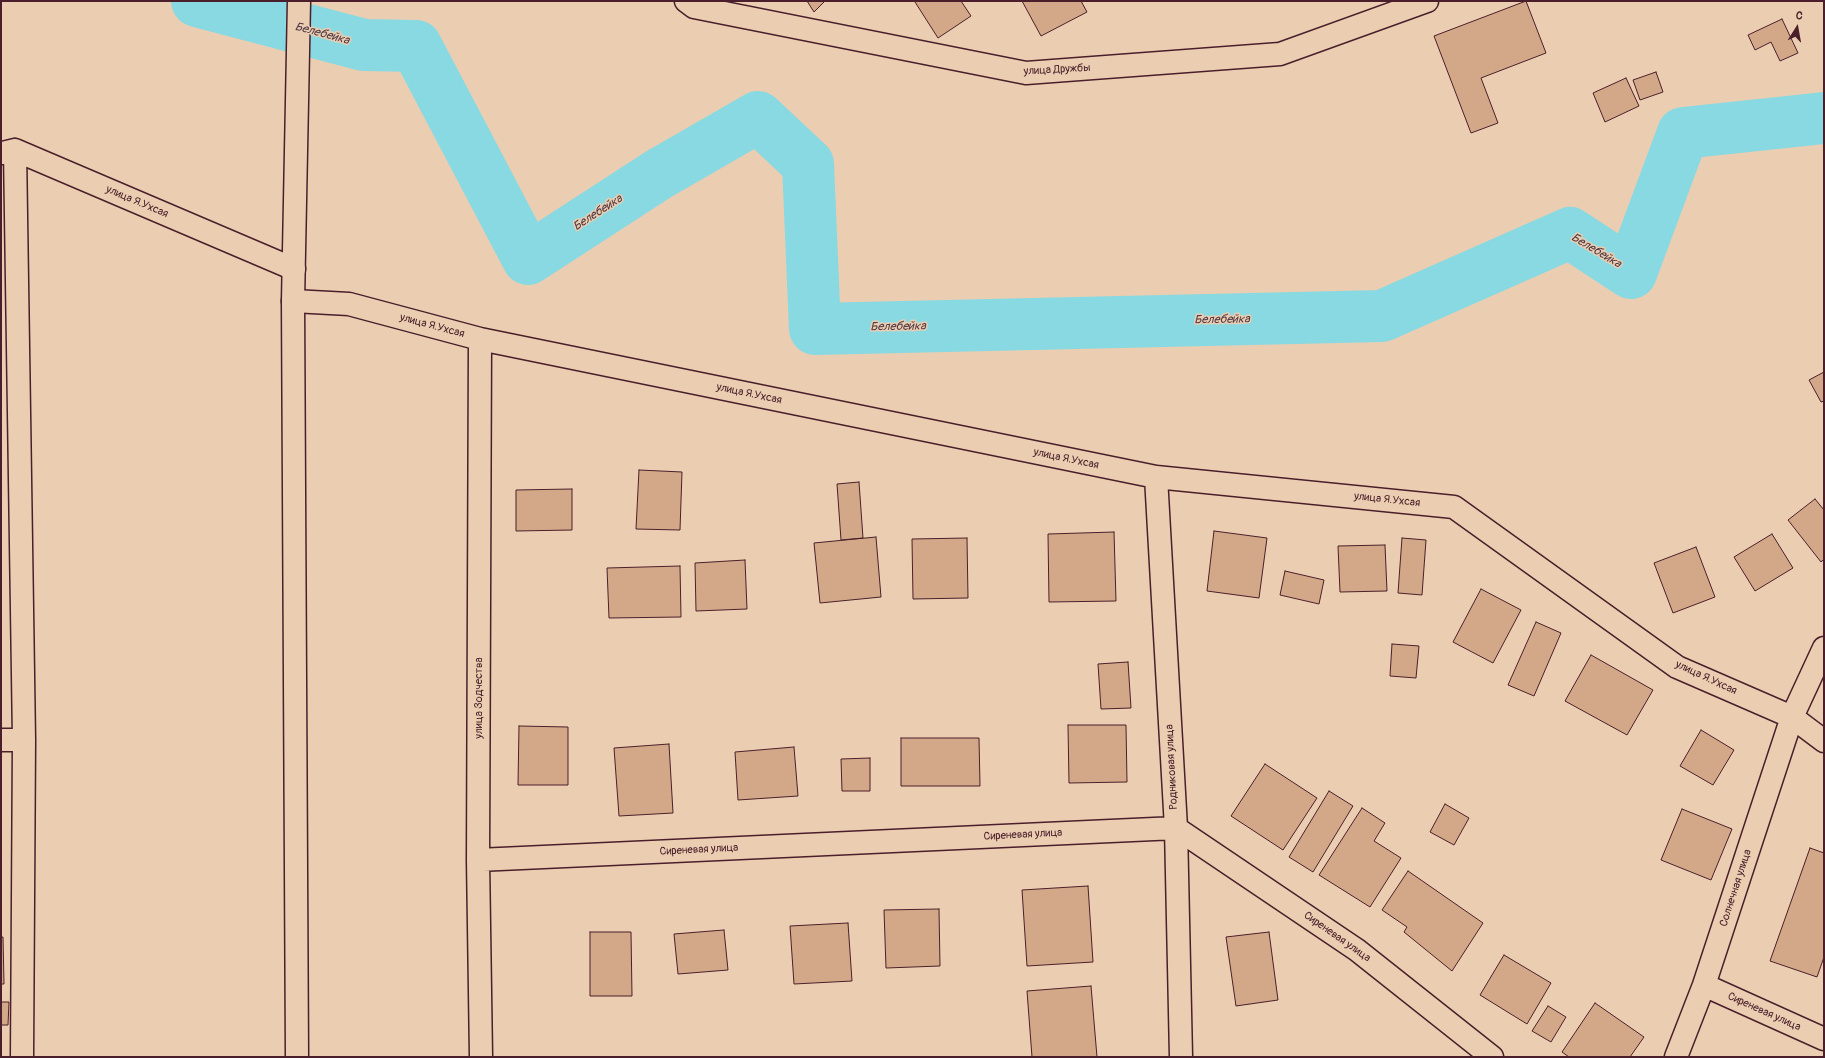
<!DOCTYPE html>
<meta charset="utf-8">
<style>
body{margin:0}
#map{position:relative;width:1825px;height:1058px;overflow:hidden;background:#ebceb1;font-family:Pangolin,sans-serif}
canvas{display:block}
.frame{position:absolute;inset:0;border:2px solid #4a1f2b;pointer-events:none}
.north{position:absolute;left:1777px;top:8px;width:40px;height:40px;-webkit-text-stroke:3px #ebceb1;paint-order:stroke;rotate:11deg;font-size:11px;font-weight:700;line-height:16px;text-align:center;color:#4a1f2b}
.north::after{content:'';display:block;margin:auto;width:14px;height:18px;background:#4a1f2b;clip-path:polygon(50% 0,100% 100%,50% 72%,0 100%)}
</style>
<div id="map">
<canvas width="1825" height="1058"></canvas>
<div class="frame"></div>
<div class="north">С</div>
</div>
<script>
const context = document.querySelector('canvas').getContext('2d');
context.lineJoin = 'round';
const shape = rows => new Path2D(rows.map(r => 'M' + r).join(''));
function stroke(path, color, width, dash) { context.strokeStyle = color; context.lineWidth = width; context.lineCap = dash ? 'butt' : 'round'; context.setLineDash(dash || []); context.stroke(path); }
function fill(path, color) { context.fillStyle = color; context.fill(path, 'evenodd'); }
function write(font, color, halo, rows, align = 'center') {
  context.font = font + ' Pangolin,sans-serif'; context.lineWidth = 3; context.setLineDash([]); context.textBaseline = 'middle'; context.strokeStyle = halo; context.fillStyle = color; for (const [text, x, y, turn = 0] of rows) {
    context.save(); context.translate(x, y); context.rotate((+turn || 0) * Math.PI / 180); context.textAlign = isNaN(turn) ? turn : align; if (halo) context.strokeText(text, 0, 0); context.fillText(text, 0, 0); context.restore();
  }
}
const river = shape([
 [197,1,364,45,416,46,528,259,659,174,758,117,808,164,815,329,1382,316,1570,233,1631,273,1683,133,1824,118]
]);
const building = shape([
 [807,1,825,1,814,12,807,1],
 [916,1,961,1,971,16,938,38,915,2,916,1],
 [1022,1,1081,1,1087,12,1041,36,1022,1],
 [1526,1,1546,53,1481,78,1498,123,1471,133,1434,36,1526,1],
 [1782,19,1798,53,1780,61,1771,42,1755,50,1748,35,1782,19],
 [1656,72,1663,92,1640,100,1633,80,1656,72],
 [1626,78,1639,106,1605,122,1593,93,1626,78],
 [1824,372,1824,401,1821,402,1809,380,1824,372],
 [639,470,682,472,680,530,636,529,639,470],
 [859,482,863,538,841,540,837,484,859,482],
 [572,489,572,530,516,531,516,490,572,489],
 [1815,499,1824,510,1824,559,1821,562,1788,520,1815,499],
 [1214,531,1267,538,1259,598,1207,591,1214,531],
 [1114,532,1116,601,1049,602,1048,534,1114,532],
 [1772,534,1793,568,1755,591,1734,557,1772,534],
 [876,537,881,597,820,603,814,543,876,537],
 [967,538,968,598,913,599,912,539,967,538],
 [1402,538,1426,540,1422,595,1398,593,1402,538],
 [1385,545,1387,591,1340,592,1338,546,1385,545],
 [1696,547,1715,597,1673,613,1654,563,1696,547],
 [745,560,747,609,696,611,695,563,745,560],
 [680,566,681,617,609,618,607,568,680,566],
 [1285,571,1324,580,1319,604,1280,595,1285,571],
 [1481,589,1521,610,1493,663,1453,642,1481,589],
 [1536,622,1561,633,1534,696,1508,685,1536,622],
 [1392,644,1419,646,1416,678,1390,676,1392,644],
 [1591,655,1653,690,1627,735,1565,701,1591,655],
 [1128,662,1131,708,1101,709,1098,664,1128,662],
 [1068,725,1126,725,1127,782,1069,783,1068,725],
 [519,726,568,727,568,785,518,785,519,726],
 [1701,730,1734,750,1713,785,1680,766,1701,730],
 [901,738,979,738,980,786,901,786,901,738],
 [669,744,673,813,619,816,614,748,669,744],
 [794,747,798,796,738,800,735,752,794,747],
 [870,758,870,791,842,791,841,759,870,758],
 [1265,764,1317,798,1283,850,1231,816,1265,764],
 [1329,791,1353,806,1313,872,1289,857,1329,791],
 [1445,804,1469,818,1454,845,1430,832,1445,804],
 [1362,808,1385,823,1374,841,1401,858,1370,907,1319,875,1362,808],
 [1682,809,1732,829,1711,880,1661,860,1682,809],
 [1810,848,1824,853,1824,957,1817,977,1770,961,1810,848],
 [1408,871,1483,923,1452,971,1404,932,1407,927,1382,910,1408,871],
 [1088,886,1093,962,1027,966,1022,890,1088,886],
 [939,909,940,966,886,968,884,910,939,909],
 [848,923,852,981,794,984,790,926,848,923],
 [724,930,728,970,678,974,674,934,724,930],
 [590,932,631,932,632,996,590,996,590,932],
 [1269,932,1278,1000,1236,1006,1226,937,1269,932],
 [1,937,3,937,4,984,1,984,1,937],
 [1504,955,1551,983,1527,1024,1480,995,1504,955],
 [1091,986,1097,1057,1032,1057,1027,991,1091,986],
 [1,1002,9,1002,8,1025,1,1025,1,1002],
 [1595,1003,1644,1037,1630,1057,1569,1057,1562,1052,1595,1003],
 [1548,1006,1566,1017,1551,1042,1532,1031,1548,1006]
]);
const minor = shape([
 [686,1,694,7,1026,73,1280,54,1427,1],
 [15,150,24,740,22,1057],
 [2,153,15,150,294,269],
 [293,301,349,304,480,339,1156,477,1454,507,1677,667,1792,717,1704,985,1676,1057],
 [480,339,478,860,481,1057],
 [1156,477,1176,828,1181,1057],
 [1824,648,1792,717,1824,741],
 [1,740,24,740],
 [478,860,1176,828,1357,950,1492,1057],
 [1704,985,1824,1039]
]);
const major = shape([
 [297,1057,293,301,299,1]
]);
const streetNames = [
 ["улица Дружбы",1057,70,-3],
 ["улица Я.Ухсая",137,202,23],
 ["улица Я.Ухсая",432,326,15],
 ["улица Я.Ухсая",749,394,12],
 ["улица Я.Ухсая",1066,459,12],
 ["улица Я.Ухсая",1387,500,6],
 ["улица Я.Ухсая",1706,678,25],
 ["улица Зодчества",479,698,-90],
 ["Родниковая улица",1172,767,-93],
 ["Сиреневая улица",1023,835,-3],
 ["Сиреневая улица",699,850,-3],
 ["Солнечная улица",1736,888,-72],
 ["Сиреневая улица",1337,937,35],
 ["Сиреневая улица",1764,1012,24]
];
const waterNames = [
 ["Белебейка",322,34,15],
 ["Белебейка",598,213,-33],
 ["Белебейка",1596,251,31],
 ["Белебейка",1222,320,-1],
 ["Белебейка",898,327,-1]
];
stroke(river, '#88d9e2', 52);
fill(building, '#d3a888');
stroke(building, '#4a1f2b', 1);
stroke(minor, '#4a1f2b', 25);
stroke(major, '#4a1f2b', 25);
stroke(minor, '#ebceb1', 22);
stroke(major, '#ebceb1', 22);
write('11px', '#4a1f2b', '#ebceb1', streetNames);
write('italic 12px', '#533b46', '#ebceb1', waterNames);
</script>
